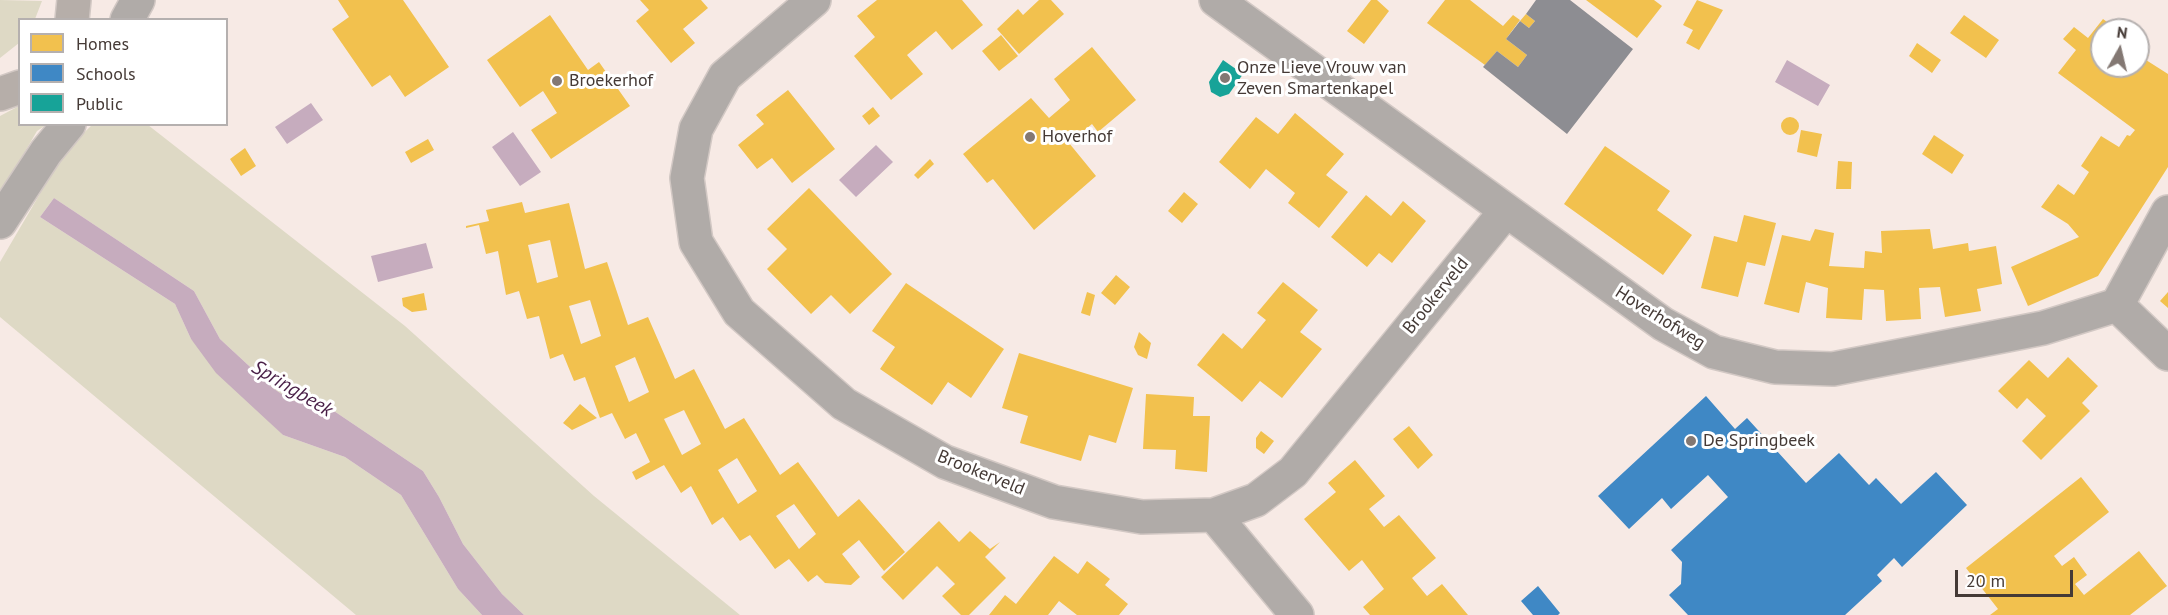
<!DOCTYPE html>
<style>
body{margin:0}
#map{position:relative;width:2168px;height:615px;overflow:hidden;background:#f7eae5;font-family:"PT Sans",sans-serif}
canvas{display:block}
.legend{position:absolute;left:18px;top:18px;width:210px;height:108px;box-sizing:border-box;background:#fff;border:2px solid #b5b0af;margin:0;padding:8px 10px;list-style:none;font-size:18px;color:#453a36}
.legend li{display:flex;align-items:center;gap:12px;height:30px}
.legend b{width:30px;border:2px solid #b5b0af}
.north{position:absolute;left:2090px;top:18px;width:60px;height:60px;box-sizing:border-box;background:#fff;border:2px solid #b5b0af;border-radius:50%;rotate:8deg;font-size:16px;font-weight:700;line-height:24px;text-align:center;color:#453a36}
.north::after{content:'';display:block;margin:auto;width:21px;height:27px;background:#837873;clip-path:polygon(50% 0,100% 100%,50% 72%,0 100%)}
.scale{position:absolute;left:1955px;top:570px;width:118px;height:27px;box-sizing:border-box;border:3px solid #453a36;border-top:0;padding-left:8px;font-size:18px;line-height:21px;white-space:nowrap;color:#453a36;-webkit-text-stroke:4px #fff;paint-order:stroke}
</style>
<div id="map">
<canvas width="2168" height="615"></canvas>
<ul class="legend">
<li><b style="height:16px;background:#f2c14e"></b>Homes</li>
<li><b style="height:16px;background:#3f88c5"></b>Schools</li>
<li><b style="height:16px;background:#17a398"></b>Public</li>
</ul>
<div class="north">N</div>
<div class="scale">20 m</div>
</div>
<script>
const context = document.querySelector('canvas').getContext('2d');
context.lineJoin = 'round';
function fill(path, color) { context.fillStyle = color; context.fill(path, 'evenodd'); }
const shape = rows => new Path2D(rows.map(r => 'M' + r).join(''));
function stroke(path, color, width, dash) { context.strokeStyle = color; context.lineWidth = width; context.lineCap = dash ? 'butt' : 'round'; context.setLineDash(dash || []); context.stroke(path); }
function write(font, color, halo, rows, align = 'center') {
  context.font = font + ' "PT Sans",sans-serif'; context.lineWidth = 6; context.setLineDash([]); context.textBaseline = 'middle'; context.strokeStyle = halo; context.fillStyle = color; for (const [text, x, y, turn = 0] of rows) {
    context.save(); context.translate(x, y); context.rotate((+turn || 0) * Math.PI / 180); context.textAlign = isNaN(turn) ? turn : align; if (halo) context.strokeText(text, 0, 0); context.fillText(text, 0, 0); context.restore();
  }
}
const green = shape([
 [0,0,42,1,35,19,20,20,19,43,0,58],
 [19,106,20,124,46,125,37,131,0,195,0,116],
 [92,125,148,125,405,326,594,496,740,615,524,615,502,594,463,544,439,497,423,471,331,409,291,400,274,389,220,339,194,291,54,198,40,217,175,304,191,339,283,435,345,457,401,495,458,589,482,615,356,615,0,317,0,262,65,151]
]);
const water = shape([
 [1787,60,1830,85,1818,106,1775,82],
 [311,103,323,120,287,144,275,127],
 [513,132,541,172,520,186,492,147],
 [876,145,893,162,856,197,839,180],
 [54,198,194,291,220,339,274,389,291,400,331,409,423,471,439,497,463,544,502,594,524,615,482,615,458,589,401,495,345,457,283,435,216,373,191,339,175,304,40,217],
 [426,243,433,268,378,282,371,256]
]);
const homes = shape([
 [338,0,403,0,449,67,405,97,390,75,372,87,332,29,349,17],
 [640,0,701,0,708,8,683,29,695,43,671,63,636,21,649,10],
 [877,0,962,0,983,25,952,50,936,31,907,55,923,74,891,100,854,56,875,37,857,16],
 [1039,0,1051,0,1064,14,1019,54,997,29,1018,9,1023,15],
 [1371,0,1377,0,1389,11,1364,44,1347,31],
 [1445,0,1470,0,1503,26,1513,15,1520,20,1506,39,1527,55,1518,67,1497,51,1485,65,1427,23],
 [1586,0,1654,0,1662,6,1637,38],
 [1697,0,1723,10,1699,50,1686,43,1693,30,1683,25],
 [1526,14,1535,21,1529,28,1520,21],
 [550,15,588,70,599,62,630,106,551,159,531,130,557,113,543,91,520,107,487,60],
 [1964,15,1999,40,1986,58,1950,33],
 [2103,19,2118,30,2102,30,2102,66,2138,66,2138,46,2149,55,2146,60,2168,74,2168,167,2098,276,2028,306,2011,267,2079,237,2068,224,2041,207,2058,184,2074,195,2089,172,2081,166,2101,136,2119,147,2127,135,2130,136,2135,130,2058,73,2076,50,2063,39,2074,27,2088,38],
 [1001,35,1018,56,999,71,982,51],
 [1917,43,1941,60,1932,73,1909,56],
 [1092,47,1136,100,1098,132,1092,124,1069,143,1096,176,1034,230,993,179,987,183,963,154,1031,98,1049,118,1070,100,1054,79],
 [788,90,835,149,792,183,772,158,757,169,738,145,764,124,756,115],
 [873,107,880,116,869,125,862,116],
 [1295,113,1344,154,1326,175,1348,192,1319,228,1288,203,1295,193,1266,169,1250,189,1219,162,1256,117,1278,134],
 '1781 126a9 9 0 1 1 18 0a9 9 0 1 1-18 0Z',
 [1801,130,1822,134,1817,157,1797,152],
 [1934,135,1964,155,1952,174,1922,154],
 [428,139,434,150,411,163,405,152],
 [1605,146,1670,191,1657,210,1692,235,1663,275,1564,204],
 [245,148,256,166,241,176,230,159],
 [930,159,934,164,918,179,914,175],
 [1838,161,1852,162,1851,189,1836,189],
 [809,188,892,274,850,314,831,295,811,314,767,269,787,249,767,229],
 [1184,192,1198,204,1182,223,1168,211],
 [1366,195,1391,216,1403,201,1426,221,1392,263,1379,253,1367,267,1331,237],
 [522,202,525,213,569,203,585,269,607,262,628,325,648,317,675,379,694,369,725,429,744,418,780,475,798,462,838,517,859,499,905,552,884,571,859,540,842,554,860,577,851,585,825,583,817,575,808,582,789,559,775,569,750,535,740,541,723,517,712,525,691,486,681,493,664,465,636,480,632,472,650,462,636,433,625,439,612,413,600,418,585,377,574,381,563,354,550,359,539,316,527,319,519,291,506,295,498,251,486,254,479,225,466,228,466,226,489,221,486,210],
 [550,240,558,277,537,283,528,245],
 [590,300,601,336,581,344,569,306],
 [635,357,649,392,629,402,615,366],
 [684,410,701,444,682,455,664,419],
 [737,458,757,491,738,504,718,470],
 [794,504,816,534,799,549,776,516],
 [1744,215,1776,223,1765,266,1747,262,1738,297,1701,288,1714,236,1737,242],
 [1815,229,1834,233,1829,266,1864,268,1865,251,1882,253,1881,231,1930,229,1933,249,1968,243,1969,251,1996,246,2002,284,1977,289,1981,311,1945,317,1940,287,1919,288,1921,319,1886,321,1884,290,1864,289,1862,320,1826,318,1828,288,1806,282,1799,313,1764,304,1782,235,1810,241],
 [1116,275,1130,287,1115,305,1101,293],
 [1283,282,1318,310,1300,332,1322,349,1282,398,1260,381,1242,402,1197,365,1223,333,1242,349,1266,320,1257,313],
 [906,283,1004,349,971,398,948,382,932,405,880,369,895,347,872,331],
 [1087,292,1095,295,1090,316,1081,313],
 [2168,292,2168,308,2160,301],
 [424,293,427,310,412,312,403,306,402,298],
 [1139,332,1151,343,1147,359,1138,355,1134,347],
 [1019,353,1133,388,1116,443,1089,435,1081,461,1020,443,1028,416,1002,408],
 [2068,357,2098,386,2082,403,2090,411,2041,460,2022,441,2046,416,2027,398,2017,409,1998,391,2029,360,2048,378],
 [1146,394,1194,397,1193,416,1210,416,1207,472,1175,469,1176,450,1143,449],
 [580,404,597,418,572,430,563,423],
 [1409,426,1433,455,1418,469,1393,439],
 [1261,431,1274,441,1264,454,1256,448,1256,438],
 [1355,460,1385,496,1369,509,1384,527,1399,515,1436,558,1412,578,1427,596,1442,584,1468,615,1370,615,1363,607,1384,589,1362,560,1349,571,1304,519,1336,492,1328,483],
 [2081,477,2109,512,2054,556,2062,566,2074,557,2087,575,2075,584,2084,595,2139,551,2167,586,2130,615,1990,615,1998,609,1966,568],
 [939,521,959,542,970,531,990,549,1000,542,985,557,1006,578,969,615,961,615,942,596,955,584,937,566,903,600,881,577],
 [1054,556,1078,574,1087,561,1110,579,1105,585,1128,604,1119,615,1077,615,1059,601,1048,615,989,615,1005,595,1016,604]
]);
const schools = shape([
 [1706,396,1735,429,1747,418,1806,483,1839,453,1869,485,1876,478,1901,504,1936,472,1967,505,1902,567,1894,558,1877,575,1882,581,1845,615,1688,615,1669,595,1681,584,1682,562,1671,550,1728,497,1708,475,1671,509,1662,498,1629,529,1598,496],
 [1538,586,1560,613,1558,615,1533,615,1521,601]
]);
const public = shape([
 [1223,60,1243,74,1229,94,1220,97,1211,92,1209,82]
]);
const industry = shape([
 [1536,0,1570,0,1633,49,1567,134,1483,67,1497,51,1518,67,1527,55,1506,39,1520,21,1529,28,1535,21,1526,14]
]);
const minor = shape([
 [814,0,725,76,696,129,687,178,696,242,739,312,844,404,945,462,1054,502,1142,517,1214,515,1256,500,1293,472,1505,212],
 [1216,0,1663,324,1714,352,1775,367,1833,369,2043,328,2117,305],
 [127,20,138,0],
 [0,222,46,152,69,124],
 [2117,305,2168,212],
 [2117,305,2168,354],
 [1214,515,1297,615]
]);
const major = shape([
 [72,20,74,0],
 [0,94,20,87]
]);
const markers = [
 [1225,78,6,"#837873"],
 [557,81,6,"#837873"],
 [1030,137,6,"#837873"],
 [1691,441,6,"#837873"]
];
const poiNames = [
 ["Onze Lieve Vrouw van",1237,68],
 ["Zeven Smartenkapel",1237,89],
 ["Broekerhof",569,81],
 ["Hoverhof",1042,137],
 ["De Springbeek",1703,441]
];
const streetNames = [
 ["Brookerveld",1436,296,-51],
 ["Hoverhofweg",1660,318,32],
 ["Brookerveld",981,473,22]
];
const waterNames = [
 ["Springbeek",292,389,31]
];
fill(green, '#ded9c5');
fill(water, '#c6acbe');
fill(homes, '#f2c14e');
fill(schools, '#3f88c5');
fill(public, '#17a398');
fill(industry, '#8d8d92');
stroke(minor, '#d2c8c4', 36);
stroke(major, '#d2c8c4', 36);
stroke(minor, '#b0aba8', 33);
stroke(major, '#b6aea9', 33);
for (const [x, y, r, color] of markers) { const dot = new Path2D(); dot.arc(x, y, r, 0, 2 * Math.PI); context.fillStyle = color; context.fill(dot); stroke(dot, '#fff', 2); }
write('18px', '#453a36', '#fff', poiNames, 'left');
write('18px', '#453a36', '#fff', streetNames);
write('italic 20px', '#481e46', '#fff', waterNames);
</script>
